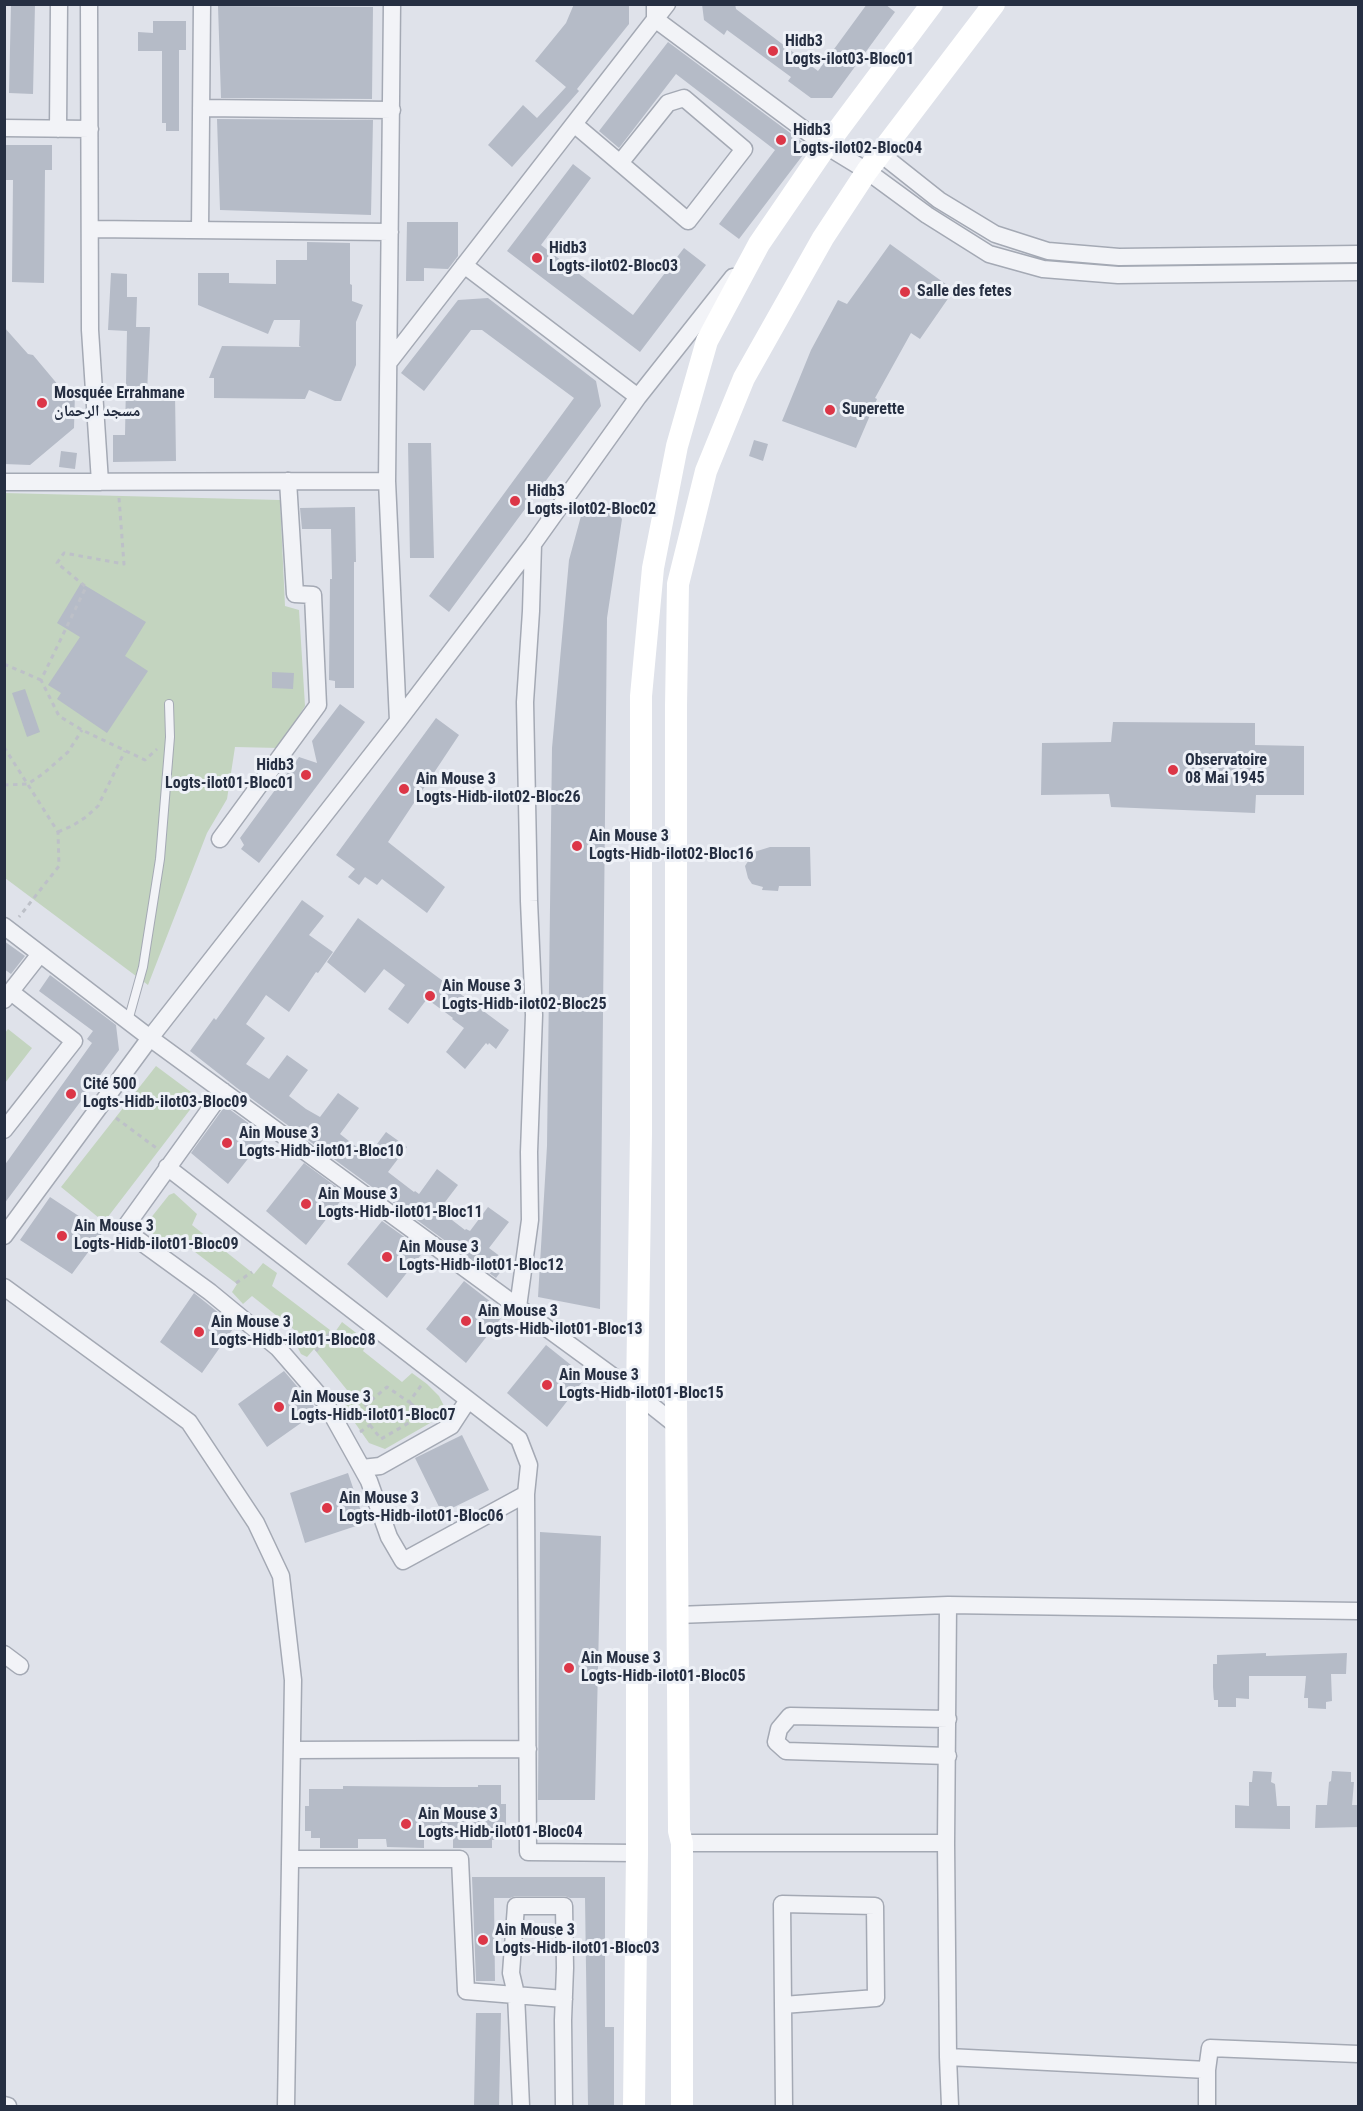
<!DOCTYPE html>
<meta charset="utf-8">
<style>
body{margin:0}
#map{position:relative;width:1363px;height:2111px;overflow:hidden;background:#dfe2ea;font-family:"Roboto Condensed",sans-serif}
canvas{display:block}
.frame{position:absolute;inset:0;border:6px solid #262f42;pointer-events:none}
</style>
<div id="map">
<canvas width="1363" height="2111"></canvas>
<div class="frame"></div>
</div>
<script>
const context = document.querySelector('canvas').getContext('2d');
context.lineJoin = 'round';
function fill(path, color) { context.fillStyle = color; context.fill(path, 'evenodd'); }
const shape = rows => new Path2D(rows.map(r => 'M' + r).join(''));
function stroke(path, color, width, dash) { context.strokeStyle = color; context.lineWidth = width; context.lineCap = dash ? 'butt' : 'round'; context.setLineDash(dash || []); context.stroke(path); }
function write(font, color, halo, rows, align = 'center') {
  context.font = font + ' "Roboto Condensed","Noto Naskh Arabic",sans-serif'; context.lineWidth = 6; context.setLineDash([]); context.textBaseline = 'middle'; context.strokeStyle = halo; context.fillStyle = color; for (const [text, x, y, turn = 0] of rows) {
    context.save(); context.translate(x, y); context.rotate((+turn || 0) * Math.PI / 180); context.textAlign = isNaN(turn) ? turn : align; if (halo) context.strokeText(text, 0, 0); context.fillText(text, 0, 0); context.restore();
  }
}
const green = shape([
 [4,493,280,500,285,606,299,610,305,706,279,748,235,747,227,799,207,833,148,985,5,878],
 [8,1029,32,1048,5,1083,5,1033],
 [156,1066,199,1098,104,1222,61,1187],
 [174,1193,197,1214,192,1225,254,1274,263,1263,277,1273,272,1286,330,1330,335,1332,342,1322,368,1342,363,1351,402,1382,412,1373,427,1384,439,1396,445,1408,444,1415,385,1449,369,1443,341,1403,351,1395,314,1349,307,1357,301,1354,296,1344,302,1336,252,1296,243,1304,232,1292,237,1284,178,1239,169,1248,148,1229,146,1224,169,1195]
]);
const building = shape([
 [11,4,35,4,33,94,9,93],
 [574,4,629,4,629,24,577,89,579,91,512,167,488,145,523,105,537,118,566,87,535,61,566,23],
 [702,4,735,4,736,9,818,71,867,4,885,4,895,12,832,98,811,98,788,81,791,77,727,30,724,35,704,20],
 [218,6,373,7,372,99,221,98],
 [153,21,186,21,186,50,179,50,179,131,166,131,166,123,162,123,162,51,138,51,138,32,153,33],
 [668,42,809,147,739,239,719,224,775,150,676,74,619,148,599,131],
 [217,119,373,120,371,215,220,210],
 [4,145,52,145,52,170,45,170,44,283,12,282,13,180,4,180],
 [573,164,591,178,541,245,633,315,684,248,706,265,640,352,507,251],
 [407,222,458,222,458,256,448,269,424,268,424,281,406,281],
 [307,242,350,243,350,284,352,285,352,301,363,305,356,322,356,365,341,401,335,401,309,390,305,399,214,398,214,378,209,378,222,346,301,347,299,346,300,320,274,320,268,334,198,305,198,273,229,273,229,283,276,284,276,260,307,260],
 [890,244,954,290,920,339,911,333,875,398,877,399,856,448,782,421,811,350,838,300,847,304],
 [111,273,127,274,127,297,137,297,136,327,150,327,147,393,175,393,176,461,113,462,113,435,125,435,127,331,108,330],
 [488,298,596,381,601,406,449,612,429,596,574,398,482,330,471,330,424,391,401,373,458,300],
 [4,327,28,354,33,355,64,392,75,392,74,428,30,465,4,464],
 [754,440,768,444,763,461,749,456],
 [408,443,431,443,434,558,410,558],
 [61,451,77,453,75,469,59,467],
 [355,507,356,562,354,562,354,688,335,688,335,681,329,680,330,579,332,579,331,529,302,529,300,508],
 [613,507,622,519,607,618,600,1309,538,1297,547,1146,552,748,569,560,581,516,593,508],
 [81,583,146,622,125,656,148,671,107,733,57,699,61,693,48,685,80,637,57,623],
 [272,672,294,673,293,689,272,688],
 [25,689,40,732,27,737,12,693],
 [340,704,365,722,259,863,241,849,244,845,240,838,299,757,317,763,312,741],
 [436,718,459,735,388,842,445,887,427,913,382,879,377,885,365,877,359,885,348,877,355,869,336,855],
 [1113,722,1255,723,1255,745,1304,746,1304,795,1256,795,1255,813,1111,807,1109,794,1041,795,1042,743,1111,742],
 [770,847,810,847,811,886,779,886,778,891,762,890,763,887,752,884,748,878,745,866,754,852],
 [302,900,324,916,309,935,333,952,318,973,316,972,289,1012,266,995,246,1024,265,1038,246,1064,269,1079,287,1055,308,1070,289,1096,306,1109,320,1117,338,1093,359,1108,340,1134,368,1156,386,1132,407,1147,388,1172,414,1192,415,1191,419,1194,437,1169,458,1185,439,1210,465,1230,466,1229,470,1231,488,1207,509,1222,489,1248,501,1257,496,1265,502,1270,496,1278,237,1088,190,1051,214,1018,216,1020],
 [358,918,509,1030,496,1049,489,1043,488,1045,486,1043,465,1069,446,1052,464,1028,452,1019,453,1018,427,999,408,1024,388,1009,405,985,384,969,365,993,327,962],
 [4,941,25,956,11,974,4,969],
 [50,975,116,1025,119,1050,4,1204,4,1166,92,1043,87,1039,93,1031,39,991],
 [225,1106,266,1136,228,1184,191,1153],
 [304,1163,346,1194,306,1245,266,1211],
 [50,1197,103,1232,72,1274,20,1240],
 [382,1221,424,1251,387,1298,347,1264],
 [464,1281,505,1313,466,1363,426,1329],
 [194,1293,235,1326,202,1373,160,1342],
 [546,1345,586,1377,547,1427,507,1393],
 [284,1371,318,1411,267,1447,238,1404],
 [462,1435,489,1490,442,1513,415,1458],
 [348,1473,365,1523,305,1543,290,1493],
 [540,1532,601,1536,595,1800,538,1800],
 [1266,1653,1266,1656,1347,1653,1346,1674,1331,1674,1332,1701,1326,1702,1326,1709,1308,1708,1308,1698,1304,1698,1306,1676,1249,1676,1249,1699,1236,1698,1236,1707,1218,1707,1218,1700,1214,1700,1213,1687,1213,1664,1217,1664,1217,1655],
 [1253,1771,1272,1772,1271,1782,1275,1784,1277,1806,1290,1806,1290,1829,1235,1828,1235,1805,1249,1806,1249,1782,1252,1782],
 [1332,1771,1351,1772,1351,1782,1354,1782,1352,1805,1359,1805,1359,1827,1315,1828,1316,1805,1327,1805,1329,1782,1331,1781],
 [478,1785,501,1785,501,1804,506,1804,506,1833,500,1833,500,1840,492,1840,492,1848,453,1848,453,1839,424,1839,424,1848,387,1847,386,1839,358,1839,358,1848,320,1848,320,1838,311,1838,311,1831,305,1831,305,1806,309,1806,309,1789,343,1789,343,1786,443,1787,478,1787],
 [472,1877,605,1877,605,2027,614,2027,614,2106,588,2106,585,1898,570,1898,564,1896,516,1896,510,1898,494,1898,495,1981,476,1981],
 [476,2013,501,2013,499,2106,474,2106]
]);
const path = shape([
 [119,498,124,564,64,553,57,563,86,587,41,680,59,716,82,730,145,760,157,749],
 [4,664,41,680],
 [4,747,58,832,59,866,19,917],
 [4,785,28,784,44,773,68,752,82,730],
 [58,832,72,826,86,817,98,806,125,751],
 [116,1118,159,1150],
 [236,1283,252,1272],
 [316,1351,332,1330],
 [370,1425,381,1439,424,1414,409,1402],
 [360,1432,370,1425,360,1410,387,1387,409,1402,423,1383]
]);
const lane = shape([
 [128,1021,143,967,160,859,170,737,169,704]
]);
const street = shape([
 [89,4,90,330,100,482],
 [392,4,387,481,398,721],
 [655,4,655,19,826,146,867,171,927,215,989,254,1043,269,1118,275,1358,272],
 [201,108,392,110],
 [574,124,620,163,688,221,744,149,684,98,668,103,620,163],
 [4,128,90,129],
 [58,129,59,4],
 [881,154,939,200,995,234,1048,251,1119,257,1358,254],
 [90,229,390,232],
 [200,230,202,4],
 [464,265,638,397],
 [389,362,667,4],
 [4,482,387,481],
 [220,839,318,705,313,595,295,594,288,481],
 [4,926,150,1038,637,1394,676,1425],
 [4,1000,40,954],
 [223,1091,126,1226,137,1239,210,1292,278,1348,325,1402,369,1481,389,1537,403,1561,526,1494],
 [4,1130,74,1041,11,992],
 [167,1167,519,1439,529,1465,526,1494,528,1852,637,1853],
 [4,1236,150,1038,398,721,533,544,638,397,733,277],
 [4,1287,189,1422,256,1523,281,1576,293,1680,286,2106],
 [518,1307,530,1220,529,1152,534,1015,529,901,525,702,531,611,533,544],
 [362,1468,380,1466,451,1426,468,1400],
 [948,1605,946,1843,948,2057,1207,2070,1207,2106],
 [677,1615,948,1605,1358,1611],
 [4,1654,20,1666],
 [292,1750,528,1749],
 [948,1756,786,1751,776,1742,779,1729,790,1716,948,1719],
 [682,1843,946,1843],
 [290,1859,460,1859,466,1991,564,1999],
 [783,2005,876,1998,875,1906,782,1904,784,2106],
 [948,2057,950,2106],
 [1207,2070,1210,2048,1358,2054],
 [4,2105,8,2106],
 [521,2106,516,1994,511,1973,516,1906,564,1906,565,1968,563,2020,564,2106]
]);
const secondary = shape([
 [634,2106,637,1853,637,1394,641,1133,641,696,653,568,677,446,707,341,759,244,826,146,932,4],
 [682,2106,682,1843,679,1831,676,1398,676,706,678,584,706,471,744,378,823,238,867,171,994,4]
]);
const markers = [
 [773,51,6,"#dc3647"],
 [781,140,6,"#dc3647"],
 [537,258,6,"#dc3647"],
 [905,292,6,"#dc3647"],
 [42,403,6,"#dc3647"],
 [830,410,6,"#dc3647"],
 [515,501,6,"#dc3647"],
 [1173,770,6,"#dc3647"],
 [306,775,6,"#dc3647"],
 [404,789,6,"#dc3647"],
 [577,846,6,"#dc3647"],
 [430,996,6,"#dc3647"],
 [71,1094,6,"#dc3647"],
 [227,1143,6,"#dc3647"],
 [306,1204,6,"#dc3647"],
 [62,1236,6,"#dc3647"],
 [387,1257,6,"#dc3647"],
 [466,1321,6,"#dc3647"],
 [199,1332,6,"#dc3647"],
 [547,1385,6,"#dc3647"],
 [279,1407,6,"#dc3647"],
 [327,1508,6,"#dc3647"],
 [569,1668,6,"#dc3647"],
 [406,1824,6,"#dc3647"],
 [483,1940,6,"#dc3647"]
];
const poiNames = [
 ["Hidb3",785,42],
 ["Logts-ilot03-Bloc01",785,60],
 ["Hidb3",793,131],
 ["Logts-ilot02-Bloc04",793,149],
 ["Hidb3",549,249],
 ["Logts-ilot02-Bloc03",549,267],
 ["Salle des fetes",917,292],
 ["Mosquée Errahmane",54,394],
 ["مسجد الرحمان",54,412],
 ["Superette",842,410],
 ["Hidb3",527,492],
 ["Logts-ilot02-Bloc02",527,510],
 ["Observatoire",1185,761],
 ["08 Mai 1945",1185,779],
 ["Hidb3",294,766,"right"],
 ["Logts-ilot01-Bloc01",294,784,"right"],
 ["Ain Mouse 3",416,780],
 ["Logts-Hidb-ilot02-Bloc26",416,798],
 ["Ain Mouse 3",589,837],
 ["Logts-Hidb-ilot02-Bloc16",589,855],
 ["Ain Mouse 3",442,987],
 ["Logts-Hidb-ilot02-Bloc25",442,1005],
 ["Cité 500",83,1085],
 ["Logts-Hidb-ilot03-Bloc09",83,1103],
 ["Ain Mouse 3",239,1134],
 ["Logts-Hidb-ilot01-Bloc10",239,1152],
 ["Ain Mouse 3",318,1195],
 ["Logts-Hidb-ilot01-Bloc11",318,1213],
 ["Ain Mouse 3",74,1227],
 ["Logts-Hidb-ilot01-Bloc09",74,1245],
 ["Ain Mouse 3",399,1248],
 ["Logts-Hidb-ilot01-Bloc12",399,1266],
 ["Ain Mouse 3",478,1312],
 ["Logts-Hidb-ilot01-Bloc13",478,1330],
 ["Ain Mouse 3",211,1323],
 ["Logts-Hidb-ilot01-Bloc08",211,1341],
 ["Ain Mouse 3",559,1376],
 ["Logts-Hidb-ilot01-Bloc15",559,1394],
 ["Ain Mouse 3",291,1398],
 ["Logts-Hidb-ilot01-Bloc07",291,1416],
 ["Ain Mouse 3",339,1499],
 ["Logts-Hidb-ilot01-Bloc06",339,1517],
 ["Ain Mouse 3",581,1659],
 ["Logts-Hidb-ilot01-Bloc05",581,1677],
 ["Ain Mouse 3",418,1815],
 ["Logts-Hidb-ilot01-Bloc04",418,1833],
 ["Ain Mouse 3",495,1931],
 ["Logts-Hidb-ilot01-Bloc03",495,1949]
];
fill(green, '#c3d4bf');
fill(building, '#b5bbc7');
stroke(lane, '#a4a9b4', 10);
stroke(street, '#a4a9b4', 19);
stroke(path, '#bdc0c8', 3, [4.5, 4.5]);
stroke(lane, '#f2f3f7', 8);
stroke(street, '#f2f3f7', 16);
stroke(secondary, '#fff', 22);
for (const [x, y, r, color] of markers) { const dot = new Path2D(); dot.arc(x, y, r, 0, 2 * Math.PI); context.fillStyle = color; context.fill(dot); stroke(dot, '#eef1f7', 2); }
write('bold 16px', '#262f42', '#eef1f7', poiNames, 'left');
</script>
